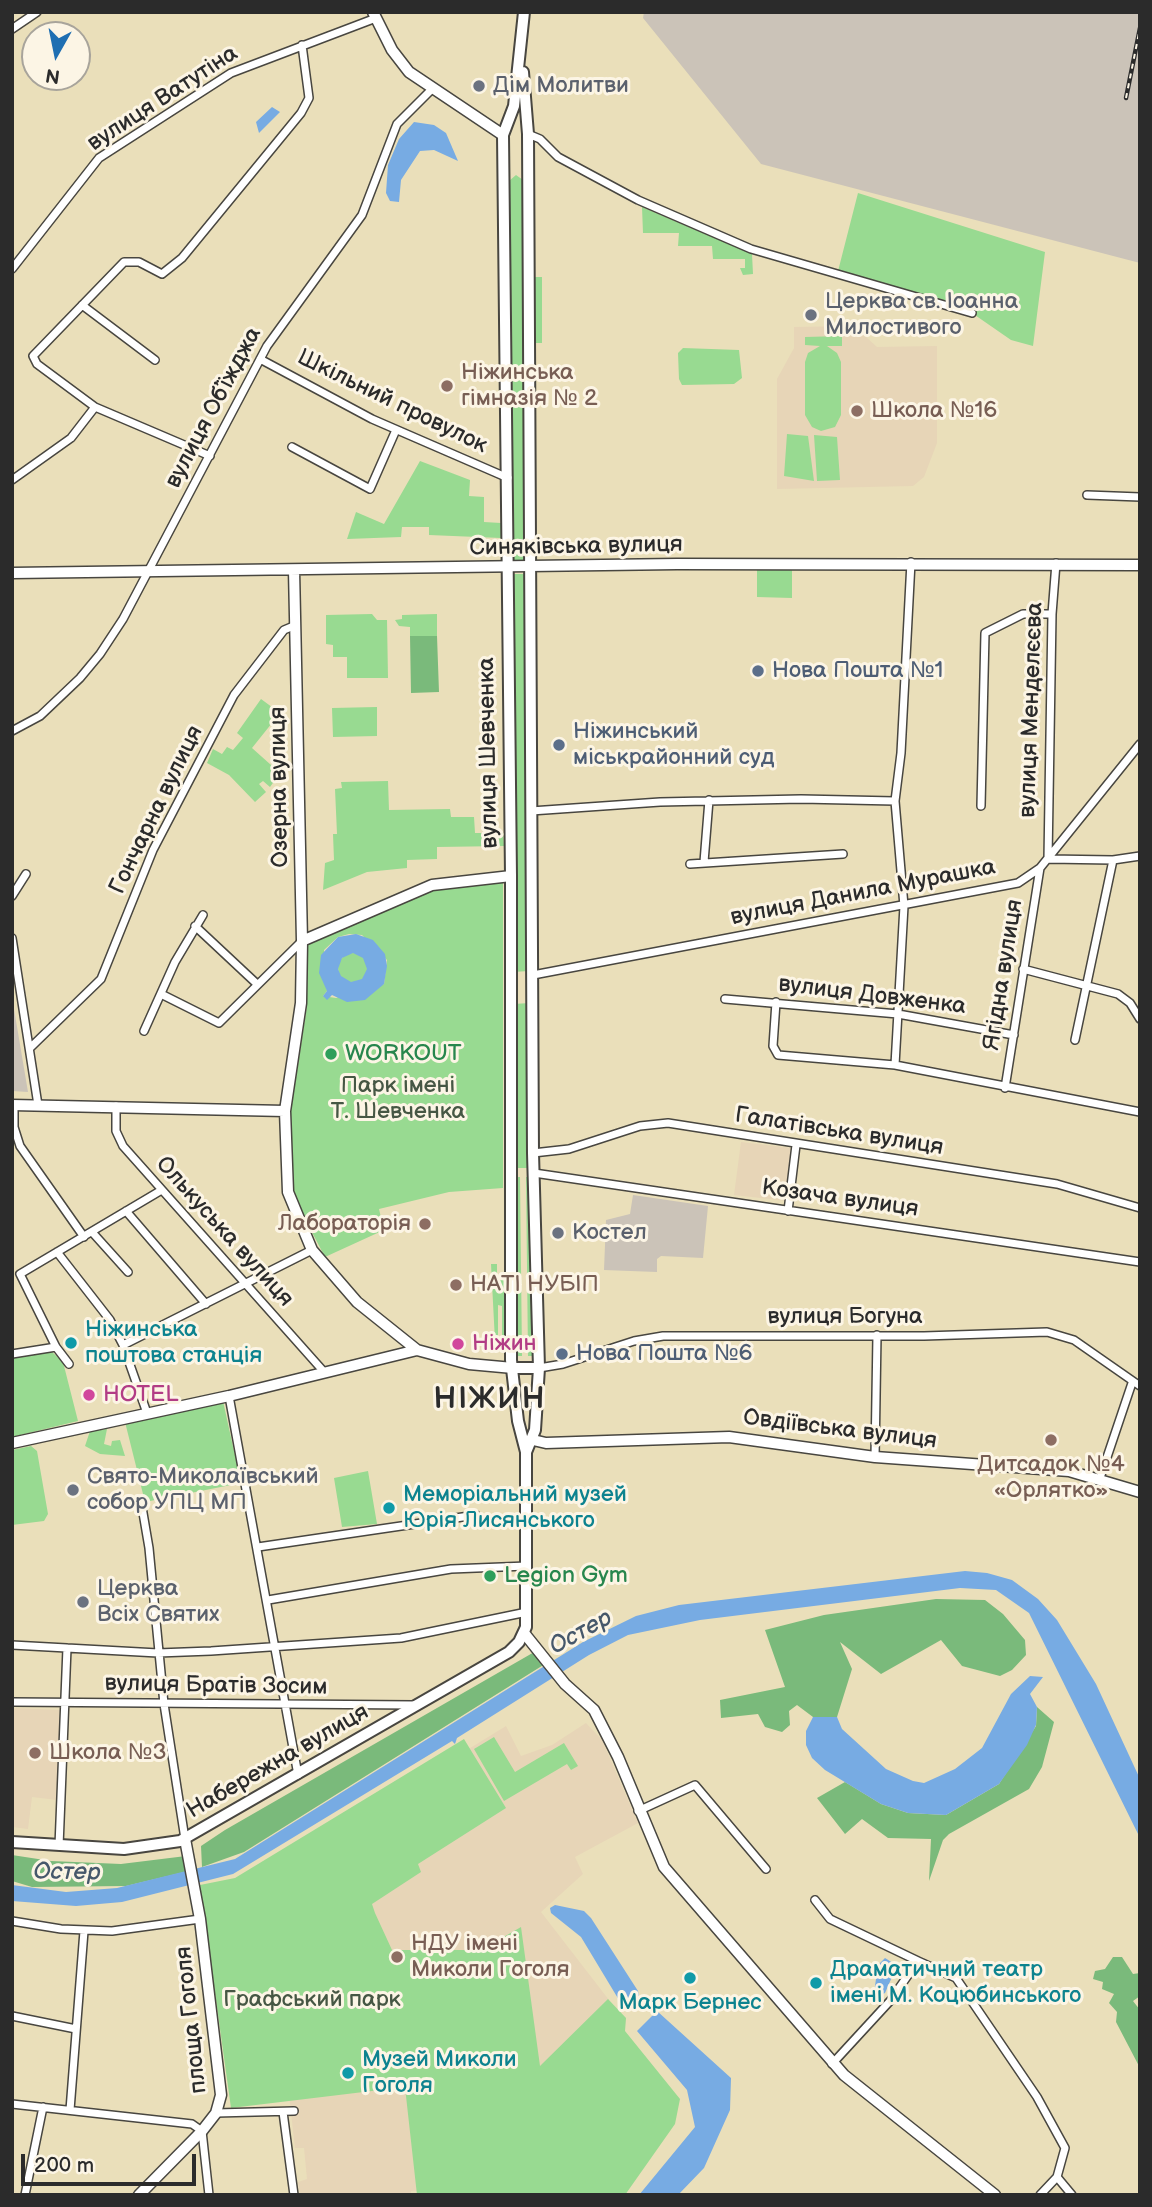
<!DOCTYPE html>
<meta charset="utf-8">
<style>
body{margin:0}
#map{position:relative;width:1152px;height:2207px;overflow:hidden;background:#eadfba;font-family:"Balsamiq Sans",sans-serif}
canvas{display:block}
.frame{position:absolute;inset:0;border:14px solid #2b2b2b;pointer-events:none}
.north{position:absolute;left:21px;top:21px;width:70px;height:70px;box-sizing:border-box;background:#fcf5e5;border:2px solid #a8a49b;border-radius:50%;rotate:189deg;font-size:19px;font-weight:700;line-height:28px;text-align:center;color:#2b2b2b}
.north::after{content:'';display:block;margin:auto;width:24px;height:32px;background:#1f6fb2;clip-path:polygon(50% 0,100% 100%,50% 72%,0 100%)}
.scale{position:absolute;left:21px;top:2154px;width:175px;height:32px;box-sizing:border-box;border:4px solid #2b2b2b;border-top:0;padding-left:9px;font-size:21px;line-height:24px;white-space:nowrap;color:#2b2b2b;-webkit-text-stroke:5px #fcf5e5;paint-order:stroke}
</style>
<div id="map">
<canvas width="1152" height="2207"></canvas>
<div class="frame"></div>
<div class="north">N</div>
<div class="scale">200 m</div>
</div>
<script>
const context = document.querySelector('canvas').getContext('2d');
context.lineJoin = 'round';
function fill(path, color) { context.fillStyle = color; context.fill(path, 'evenodd'); }
const shape = rows => new Path2D(rows.map(r => 'M' + r).join(''));
function stroke(path, color, width, dash) { context.strokeStyle = color; context.lineWidth = width; context.lineCap = dash ? 'butt' : 'round'; context.setLineDash(dash || []); context.stroke(path); }
function write(font, color, halo, rows, align = 'center') {
  context.font = font + ' "Balsamiq Sans",sans-serif'; context.lineWidth = 6; context.setLineDash([]); context.textBaseline = 'middle'; context.strokeStyle = halo; context.fillStyle = color; for (const [text, x, y, turn = 0] of rows) {
    context.save(); context.translate(x, y); context.rotate((+turn || 0) * Math.PI / 180); context.textAlign = isNaN(turn) ? turn : align; if (halo) context.strokeText(text, 0, 0); context.fillText(text, 0, 0); context.restore();
  }
}
const built = shape([
 [854,326,877,347,937,346,937,443,924,477,913,486,777,489,777,379,794,348,794,327],
 [741,1142,791,1148,787,1201,734,1195],
 [12,1708,60,1710,57,1800,32,1797,28,1829,12,1827],
 [586,1723,602,1740,638,1823,575,1857,583,1874,541,1912,626,2022,589,2097,435,2189,411,2191,411,2195,300,2195,298,2182,307,2179,304,2148,295,2148,279,2006,467,1750,506,1726,521,1756,552,1745]
]);
const industrial = shape([
 [644,12,1140,12,1140,263,761,164,643,18],
 [12,997,28,1092,12,1091],
 [633,1195,708,1206,703,1258,661,1256,657,1259,657,1272,604,1270,606,1220,630,1214]
]);
const green = shape([
 [516,175,523,180,525,563,510,563,509,181],
 [858,193,1045,252,1033,346,1011,340,972,313,837,275],
 [642,207,752,254,753,274,743,275,740,268,745,268,745,259,713,259,712,246,678,246,679,233,643,233],
 [535,277,542,277,542,343,535,343],
 [842,336,842,346,827,346,837,353,841,362,841,415,835,427,821,431,812,427,805,415,805,362,808,353,820,346,805,345,805,337],
 [683,348,739,350,742,378,734,384,682,385,679,379,678,353],
 [787,434,808,436,814,481,784,476],
 [814,435,837,437,840,480,817,481],
 [420,461,470,480,469,496,484,497,484,522,501,523,501,538,429,535,429,527,402,527,401,537,347,539,356,512,384,524],
 [757,566,792,566,792,598,757,597],
 [510,574,526,574,529,971,513,972],
 [372,614,377,620,387,620,388,678,347,678,347,657,333,657,333,645,326,644,326,615],
 [437,614,437,636,410,636,410,627,399,626,395,620,402,619,402,615],
 [261,699,280,713,252,748,280,773,270,787,263,781,259,784,266,792,255,802,229,775,207,763,213,749,222,754,227,747,233,750,243,738,237,733],
 [377,707,377,736,333,737,332,708],
 [388,781,389,810,450,809,451,817,474,817,475,833,503,833,504,846,437,847,437,859,407,860,407,868,367,872,323,890,325,863,334,860,333,834,337,834,335,789,342,788,341,782],
 [503,881,503,1188,449,1192,379,1209,384,1230,325,1257,296,1202,291,1181,289,1123,307,1006,307,942,430,891,456,884],
 [349,934,362,935,387,960,384,984,336,998,323,996,327,991,324,950,338,937],
 '338 968a15 15 0 1 1 30 0a15 15 0 1 1-30 0Z',
 [530,1003,531,1168,514,1168,513,1004],
 [514,1177,520,1177,522,1356,515,1356],
 [526,1177,532,1177,534,1356,528,1356],
 [491,1264,497,1264,497,1279,503,1279,506,1287,506,1341,502,1341,502,1306,498,1305,498,1341,495,1341],
 [52,1352,63,1362,78,1421,12,1437,12,1357],
 [223,1401,241,1483,145,1502,125,1422],
 [107,1429,104,1444,111,1446,112,1441,120,1440,125,1456,100,1454,85,1446,90,1431],
 [31,1446,37,1451,48,1514,44,1521,12,1525,12,1450],
 [368,1471,377,1524,342,1527,334,1478],
 [494,1737,515,1772,564,1743,578,1766,571,1770,567,1764,504,1801,474,1749],
 [464,1739,506,1808,418,1864,421,1872,372,1904,375,1913,392,1950,481,1950,521,1927,540,2066,608,1999,626,2018,625,2031,680,2099,675,2124,625,2195,417,2195,405,2087,231,2108,200,1885,235,1878]
]);
const forest = shape([
 [410,636,437,636,439,692,411,693],
 [936,1599,985,1600,1003,1614,1025,1640,1026,1655,1012,1670,1000,1676,962,1666,941,1640,881,1674,840,1642,852,1669,837,1717,813,1717,797,1705,789,1711,790,1725,782,1732,765,1727,758,1714,721,1718,720,1700,785,1687,765,1630,824,1615],
 [536,1651,545,1664,244,1852,202,1867,201,1846,225,1830],
 [1037,1707,1054,1722,1042,1767,1029,1789,949,1834,943,1840,929,1881,931,1839,888,1838,862,1819,845,1834,817,1798,845,1782,881,1804,908,1813,946,1815,999,1784,1036,1726],
 [12,1855,51,1861,121,1864,186,1856,189,1871,126,1886,32,1887,12,1881],
 [1113,1957,1122,1957,1133,1974,1140,1973,1140,1996,1133,2001,1140,2010,1140,2068,1116,2022,1117,2012,1109,2003,1114,1994,1102,1989,1103,1982,1093,1979,1095,1971,1105,1969]
]);
const water = shape([
 [272,107,280,112,259,133,256,122],
 [414,122,434,125,446,133,458,161,434,150,420,151,401,180,399,202,390,201,386,193,388,165,399,139],
 [356,934,373,940,385,954,387,966,384,984,365,1000,347,1002,332,995,327,1000,323,996,327,991,319,973,321,955,338,937],
 [353,953,363,958,367,969,362,979,351,982,341,976,338,969,342,958],
 [965,1571,987,1573,1012,1580,1038,1599,1057,1620,1096,1684,1140,1779,1140,1838,1029,1613,996,1590,960,1588,700,1620,628,1635,589,1655,457,1738,455,1744,452,1741,233,1874,122,1902,76,1906,12,1901,12,1885,66,1892,117,1888,235,1859,583,1642,636,1616,679,1605],
 [1030,1676,1043,1677,1030,1694,1037,1707,1036,1725,1027,1745,999,1784,946,1815,908,1813,881,1804,825,1770,812,1758,806,1745,806,1731,813,1717,837,1717,842,1729,886,1769,913,1781,924,1783,955,1769,982,1748,1011,1694],
 [555,1905,584,1911,591,1918,638,1991,639,1996,633,2002,622,2005,581,1937,551,1913,550,1908],
 [885,1958,893,1963,892,1977,885,1993,879,1996,874,1993,878,1965],
 [657,2011,731,2078,730,2110,704,2168,678,2195,639,2195,695,2127,687,2090,637,2031]
]);
const street = shape([
 [12,29,37,12],
 [528,134,540,139,558,157,638,200,751,249,972,313],
 [12,269,99,158,231,73,376,18],
 [82,305,155,360],
 [260,359,372,419,508,478],
 [292,447,370,489,396,430],
 [210,456,95,407,37,364,33,356,124,262,139,262,162,274,182,258,301,113,309,98,302,45],
 [12,480,71,438,95,407],
 [1087,495,1140,497],
 [1056,563,1052,614,1048,859,1113,860,1140,856],
 [12,731,40,716,80,678,100,654,123,619,267,346,362,215,397,124,431,90],
 [981,806,985,633,1023,614,1052,614],
 [531,811,660,802,801,799,895,801],
 [704,862,709,800],
 [690,864,843,854],
 [12,896,26,874],
 [195,926,257,984],
 [12,938,38,1105],
 [1023,969,1118,994,1130,1003,1140,1019],
 [533,975,1018,883,1040,868,1140,744],
 [161,994,219,1023,302,941],
 [725,999,898,1014,1014,1035],
 [776,1002,773,1046,778,1055,895,1065,1140,1112],
 [144,1031,175,962,203,915],
 [1075,1040,1113,860],
 [31,1047,101,979,153,850,234,695,284,630,296,625],
 [895,1065,904,906,895,801,901,753,911,562],
 [1005,1088,1040,868],
 [14,1105,14,1127,20,1146,84,1237],
 [116,1106,116,1131,123,1146,325,1373],
 [533,1153,569,1149,640,1126,668,1123,1057,1184,1140,1208],
 [534,1173,1140,1262],
 [126,1211,206,1304],
 [788,1211,796,1145],
 [92,1232,128,1272],
 [57,1252,110,1320,123,1345,147,1413],
 [123,1345,312,1250],
 [12,1354,56,1347],
 [69,1364,56,1347,20,1274,160,1191],
 [539,1368,563,1364,634,1341,663,1336,924,1336,1047,1332,1074,1340,1140,1386],
 [229,1396,298,1775],
 [875,1457,877,1335],
 [1100,1478,1132,1383],
 [142,1507,149,1548,164,1704,185,1839],
 [258,1547,476,1515],
 [268,1600,451,1569,527,1566],
 [12,1645,158,1653,211,1651,401,1638,527,1612],
 [12,1702,414,1705],
 [638,1811,695,1785,766,1869],
 [59,1846,67,1648],
 [815,1900,830,1919,918,1961],
 [12,1921,61,1929,112,1931,200,1919],
 [12,2016,76,2029],
 [832,2064,890,2001,918,1961,956,1978,1037,2097,1065,2148,1057,2177,1040,2195],
 [12,2104,192,2124,202,2131,209,2195],
 [70,2110,84,1931],
 [283,2112,294,2195],
 [216,2113,294,2111],
 [1057,2177,1072,2195],
 [25,2195,43,2107]
]);
const secondary = shape([
 [373,12,392,50,409,72,503,135],
 [294,570,302,941],
 [12,573,677,564,1140,565],
 [12,1105,285,1111],
 [417,1350,357,1302,312,1250,288,1192,285,1111,301,1003,302,941,432,885,511,876],
 [533,1440,546,1443,729,1437,875,1457,1069,1471,1140,1492],
 [12,1443,229,1396,417,1350,469,1364,513,1368],
 [524,1633,565,1684,594,1710,618,1757,664,1867,844,2075,995,2195],
 [139,2195,202,2131,216,2113,221,2095,200,1919,185,1839]
]);
const primary = shape([
 [523,72,528,134,533,1153,539,1368,535,1430,526,1452],
 [513,1368,539,1368],
 [12,1842,124,1849,180,1841,509,1652,519,1642,526,1627,526,1452,518,1421,511,1360,511,876,503,135,514,106,524,12]
]);
const rail = shape([
 [1126,98,1140,28]
]);
const markers = [
 [479,86,7,"#6b7280"],
 [811,315,7,"#6b7280"],
 [447,386,7,"#8d6e63"],
 [857,411,7,"#8d6e63"],
 [758,671,7,"#5c6f8a"],
 [559,745,7,"#5c6f8a"],
 [331,1054,7,"#2e9e5b"],
 [425,1224,7,"#8d6e63"],
 [558,1233,7,"#6b7280"],
 [456,1285,7,"#8d6e63"],
 [71,1343,7,"#0f9aa8"],
 [458,1344,7,"#d1479c"],
 [562,1354,7,"#5c6f8a"],
 [89,1395,7,"#d1479c"],
 [1051,1440,7,"#8d6e63"],
 [73,1490,7,"#6b7280"],
 [389,1508,7,"#0f9aa8"],
 [490,1576,7,"#2e9e5b"],
 [83,1602,7,"#6b7280"],
 [35,1753,7,"#8d6e63"],
 [397,1957,7,"#8d6e63"],
 [690,1978,7,"#0f9aa8"],
 [816,1983,7,"#0f9aa8"],
 [348,2073,7,"#0f9aa8"]
];
const worshipNames = [
 ["Дім Молитви",493,86],
 ["Церква св. Іоанна",825,302],
 ["Милостивого",825,328],
 ["Костел",572,1233],
 ["Свято-Миколаївський",87,1477],
 ["собор УПЦ МП",87,1503],
 ["Церква",97,1589],
 ["Всіх Святих",97,1615]
];
const streetNames = [
 ["вулиця Ватутіна",163,99,-33],
 ["Шкільний провулок",392,402,26],
 ["вулиця Обʼїжджа",214,408,-62],
 ["Синяківська вулиця",576,547,-1],
 ["вулиця Менделєєва",1032,710,-88],
 ["вулиця Шевченка",489,753,-91],
 ["Озерна вулиця",280,787,-91],
 ["Гончарна вулиця",157,810,-64],
 ["вулиця Данила Мурашка",863,893,-11],
 ["Ягідна вулиця",1004,975,-81],
 ["вулиця Довженка",872,996,7],
 ["Галатівська вулиця",839,1132,9],
 ["Козача вулиця",840,1199,8],
 ["Олькуська вулиця",224,1232,48],
 ["вулиця Богуна",845,1317],
 ["Овдіївська вулиця",840,1430,7],
 ["вулиця Братів Зосим",216,1686,1],
 ["Набережна вулиця",278,1762,-30],
 ["площа Гоголя",192,2020,-96]
];
const educationNames = [
 ["Ніжинська",461,373],
 ["гімназія № 2",461,399],
 ["Школа №16",871,411],
 ["Лабораторія",411,1224,"right"],
 ["НАТІ НУБІП",470,1285],
 ["Дитсадок №4",1051,1465,"center"],
 ["«Орлятко»",1051,1491,"center"],
 ["Школа №3",49,1753],
 ["НДУ імені",411,1944],
 ["Миколи Гоголя",411,1970]
];
const serviceNames = [
 ["Нова Пошта №1",772,671],
 ["Ніжинський",573,732],
 ["міськрайонний суд",573,758],
 ["Нова Пошта №6",576,1354]
];
const leisureNames = [
 ["WORKOUT",345,1054],
 ["Legion Gym",504,1576]
];
const parkNames = [
 ["Парк імені",398,1086],
 ["Т. Шевченка",398,1112],
 ["Графський парк",312,2000]
];
const cultureNames = [
 ["Ніжинська",85,1330],
 ["поштова станція",85,1356],
 ["Меморіальний музей",403,1495],
 ["Юрія Лисянського",403,1521],
 ["Драматичний театр",830,1970],
 ["імені М. Коцюбинського",830,1996],
 ["Марк Бернес",690,2003,"center"],
 ["Музей Миколи",362,2060],
 ["Гоголя",362,2086]
];
const hotelNames = [
 ["Ніжин",472,1344],
 ["HOTEL",103,1395]
];
const waterNames = [
 ["Остер",581,1633,-29],
 ["Остер",67,1873,1]
];
const districtNames = [
 ["НІЖИН",490,1400]
];
fill(built, '#e7d5b7');
fill(industrial, '#cbc3b8');
fill(green, '#98da91');
fill(forest, '#7aba7b');
fill(water, '#77abe3');
stroke(street, '#484640', 10);
stroke(secondary, '#484640', 13);
stroke(primary, '#484640', 14);
stroke(street, '#fff', 7);
stroke(secondary, '#fff', 10);
stroke(primary, '#fff', 10);
stroke(rail, '#2b2b2b', 4.5);
stroke(rail, '#fcf5e5', 2, [5]);
for (const [x, y, r, color] of markers) { const dot = new Path2D(); dot.arc(x, y, r, 0, 2 * Math.PI); context.fillStyle = color; context.fill(dot); stroke(dot, '#fcf5e5', 2.5); }
write('23px', '#5b616d', '#fcf5e5', worshipNames, 'left');
write('23px', '#2b2b2b', '#fcf5e5', streetNames);
write('23px', '#785e54', '#fcf5e5', educationNames, 'left');
write('23px', '#4e5e75', '#fcf5e5', serviceNames, 'left');
write('23px', '#27864d', '#fcf5e5', leisureNames, 'left');
write('23px', '#465744', '#fcf5e5', parkNames);
write('23px', '#0d838f', '#fcf5e5', cultureNames, 'left');
write('23px', '#b23c85', '#fcf5e5', hotelNames, 'left');
write('italic 24px', '#46586b', '#fcf5e5', waterNames);
context.letterSpacing = '2px';
write('bold 30px', '#2b2b2b', '#fcf5e5', districtNames);
context.letterSpacing = '0px';
</script>
